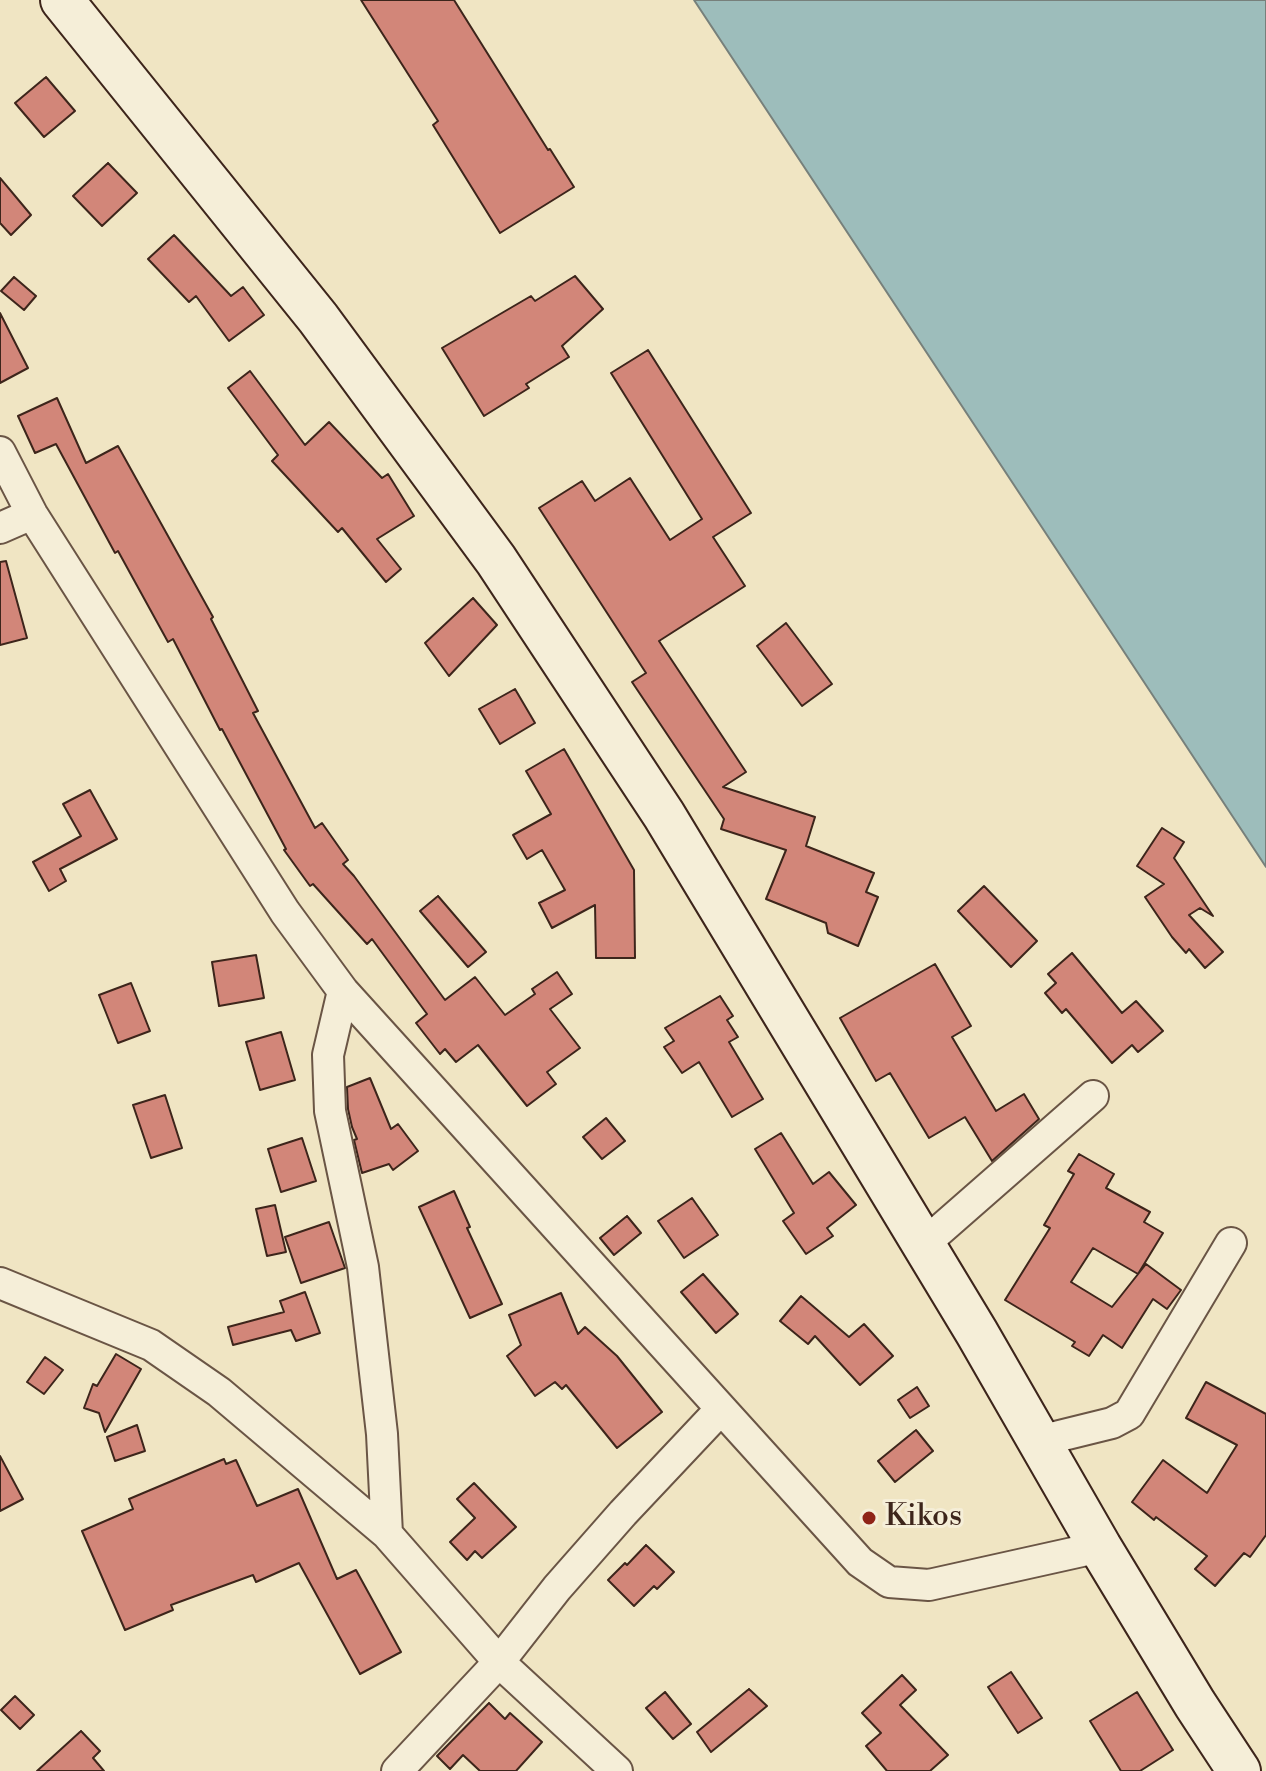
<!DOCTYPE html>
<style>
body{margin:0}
canvas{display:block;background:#f0e5c3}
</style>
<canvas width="1266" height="1771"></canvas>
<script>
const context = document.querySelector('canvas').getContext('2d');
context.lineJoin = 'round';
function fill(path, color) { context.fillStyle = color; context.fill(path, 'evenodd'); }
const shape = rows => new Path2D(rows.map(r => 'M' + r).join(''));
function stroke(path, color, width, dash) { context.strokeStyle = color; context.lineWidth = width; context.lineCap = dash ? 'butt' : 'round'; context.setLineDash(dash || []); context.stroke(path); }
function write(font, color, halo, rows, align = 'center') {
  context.font = font + ' "Libre Bodoni",serif'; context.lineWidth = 6; context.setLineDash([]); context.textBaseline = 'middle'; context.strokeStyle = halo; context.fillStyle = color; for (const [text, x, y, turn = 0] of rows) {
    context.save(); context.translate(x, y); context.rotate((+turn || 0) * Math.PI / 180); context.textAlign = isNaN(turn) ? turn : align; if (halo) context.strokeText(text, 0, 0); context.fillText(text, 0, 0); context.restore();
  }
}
const water = shape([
 [694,0,1266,0,1266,867,694,0]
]);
const building = shape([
 [361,0,454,0,548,150,550,149,574,187,500,233,433,125,438,121,361,0],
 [46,77,75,111,44,137,15,103,46,77],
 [108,163,137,193,102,226,73,196,108,163],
 [0,178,31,215,11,235,0,223,0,178],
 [174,235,231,296,243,287,264,315,229,341,196,296,189,302,148,259,174,235],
 [575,276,603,309,562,346,569,357,526,384,529,388,484,416,442,348,531,296,535,301,575,276],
 [14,277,36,296,24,310,1,291,14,277],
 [0,313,28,368,0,383,0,313],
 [648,350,751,513,713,537,745,586,659,641,746,772,723,787,815,817,806,846,874,873,866,892,878,897,858,946,828,933,826,923,766,899,786,850,721,829,724,819,632,682,646,673,539,508,582,481,595,501,630,478,670,540,702,519,611,373,648,350],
 [250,371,305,445,329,422,382,478,388,474,414,516,377,539,401,569,386,582,342,528,338,532,272,461,278,455,228,388,250,371],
 [57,398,86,463,118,446,213,617,211,619,258,711,253,713,315,828,322,823,348,860,343,864,354,876,445,1000,475,977,505,1015,535,994,532,989,557,972,572,994,550,1009,580,1048,547,1072,556,1084,527,1106,478,1045,456,1062,445,1049,440,1054,416,1023,427,1014,372,939,367,944,313,884,310,886,284,850,286,849,222,729,220,730,173,639,168,642,118,551,115,553,56,444,35,453,18,416,57,398],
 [6,561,27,638,0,645,0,562,6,561],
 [473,598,497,625,449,676,425,643,473,598],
 [786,623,832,684,802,706,757,646,786,623],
 [515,689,535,723,500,744,479,709,515,689],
 [564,749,634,870,635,958,596,958,595,905,552,928,539,903,565,890,542,850,527,859,513,835,551,814,526,771,564,749],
 [90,790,117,839,60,869,66,881,49,891,33,862,81,836,63,804,90,790],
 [1162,828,1184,842,1174,858,1213,916,1200,908,1189,915,1223,952,1205,968,1189,949,1186,953,1172,937,1145,897,1164,884,1137,866,1162,828],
 [984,886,1037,941,1011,967,958,911,984,886],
 [438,896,486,952,468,967,420,911,438,896],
 [1072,953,1122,1013,1136,1001,1163,1031,1138,1052,1132,1045,1112,1063,1066,1009,1062,1013,1045,993,1056,983,1048,974,1072,953],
 [256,955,264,998,219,1006,212,962,256,955],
 [935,964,971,1026,952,1037,996,1111,1024,1094,1039,1119,992,1161,965,1117,929,1138,890,1073,876,1081,840,1018,935,964],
 [131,983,150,1031,118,1043,99,995,131,983],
 [720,996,733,1016,727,1020,738,1037,729,1042,763,1099,732,1117,699,1062,682,1073,664,1047,674,1041,665,1028,720,996],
 [281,1032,295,1080,260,1090,246,1042,281,1032],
 [370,1078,391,1129,398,1124,418,1151,393,1170,389,1164,362,1173,354,1140,357,1139,352,1127,348,1109,347,1087,370,1078],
 [165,1095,182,1148,151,1158,133,1105,165,1095],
 [606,1118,625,1141,602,1159,583,1137,606,1118],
 [781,1133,813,1184,829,1172,856,1205,827,1228,833,1236,806,1254,783,1221,794,1213,755,1149,781,1133],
 [302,1138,316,1181,281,1192,268,1149,302,1138],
 [1079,1154,1114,1174,1106,1188,1150,1212,1144,1222,1163,1233,1138,1274,1093,1248,1071,1282,1112,1307,1146,1264,1181,1290,1167,1309,1153,1299,1122,1348,1103,1335,1089,1356,1072,1346,1075,1342,1005,1300,1050,1228,1044,1225,1074,1174,1068,1171,1079,1154],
 [454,1191,470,1227,467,1228,502,1304,470,1318,419,1207,454,1191],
 [692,1198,718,1235,684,1258,658,1221,692,1198],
 [275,1205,286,1252,267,1256,256,1209,275,1205],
 [627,1216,641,1233,614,1255,600,1238,627,1216],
 [329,1222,345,1268,301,1283,285,1237,329,1222],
 [703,1274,738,1314,716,1333,681,1292,703,1274],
 [305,1292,320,1333,296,1341,291,1330,233,1345,228,1327,284,1312,280,1301,305,1292],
 [561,1293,578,1334,585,1327,617,1356,662,1412,617,1448,566,1385,562,1389,555,1382,535,1396,507,1356,521,1345,509,1315,561,1293],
 [801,1296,849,1337,864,1324,893,1356,860,1385,815,1336,808,1344,780,1321,801,1296],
 [116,1354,141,1369,105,1432,99,1413,84,1408,93,1384,97,1386,116,1354],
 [45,1357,63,1370,44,1394,27,1382,45,1357],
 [1206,1382,1266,1414,1266,1535,1250,1557,1244,1553,1215,1586,1195,1569,1207,1556,1156,1517,1154,1520,1132,1502,1163,1460,1207,1493,1237,1445,1186,1418,1206,1382],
 [917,1387,929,1406,910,1418,898,1400,917,1387],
 [137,1425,145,1451,115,1461,107,1437,137,1425],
 [916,1430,933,1451,895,1482,878,1461,916,1430],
 [0,1456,23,1499,0,1511,0,1456],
 [224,1459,226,1464,236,1460,257,1506,298,1489,337,1579,356,1570,401,1652,360,1674,299,1563,256,1582,253,1575,171,1605,173,1610,125,1630,82,1531,133,1509,129,1499,224,1459],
 [474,1483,516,1527,482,1558,475,1551,467,1560,450,1542,475,1518,457,1499,474,1483],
 [646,1545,674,1572,657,1589,654,1586,634,1606,608,1580,625,1563,627,1565,646,1545],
 [1011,1672,1042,1718,1018,1733,988,1687,1011,1672],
 [902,1675,916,1690,900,1705,948,1755,930,1771,887,1771,866,1746,881,1733,862,1713,902,1675],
 [749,1689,767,1706,711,1752,697,1732,749,1689],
 [665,1692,691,1724,673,1739,646,1708,665,1692],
 [1137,1692,1173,1750,1140,1771,1121,1771,1090,1721,1137,1692],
 [15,1696,34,1715,20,1729,1,1710,15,1696],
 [489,1703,505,1719,510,1713,542,1742,516,1771,480,1771,463,1755,450,1769,437,1756,489,1703],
 [81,1731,100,1751,93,1758,104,1771,37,1771,81,1731]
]);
const street = shape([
 [0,452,32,514,285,912,343,991,860,1562,889,1582,929,1585,1100,1547],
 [0,528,32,514],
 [343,991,328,1055,330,1111,363,1267,382,1434,387,1534],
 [924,1244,1093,1096],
 [0,1283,151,1345,219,1392,387,1534,499,1662,617,1771],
 [1039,1441,1112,1423,1129,1414,1231,1243],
 [397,1771,499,1662,557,1588,623,1513,721,1409]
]);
const secondary = shape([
 [62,0,318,318,496,560,664,815,977,1333,1100,1547,1195,1704,1239,1771]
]);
const markers = [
 [869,1518,8,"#8f2418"]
];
const poiNames = [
 ["Kikos",885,1518]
];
fill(water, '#9dbdbb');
stroke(water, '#77807b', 2);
fill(building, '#d28679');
stroke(building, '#3d251b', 2);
stroke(street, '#6a5545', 34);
stroke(secondary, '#3d251b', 46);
stroke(street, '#f5eed8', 30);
stroke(secondary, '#f5eed8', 42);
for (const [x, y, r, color] of markers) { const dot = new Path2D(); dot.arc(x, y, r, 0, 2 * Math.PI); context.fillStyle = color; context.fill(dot); stroke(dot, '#f5eed8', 3); }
write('30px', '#3d251b', '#f5eed8', poiNames, 'left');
</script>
